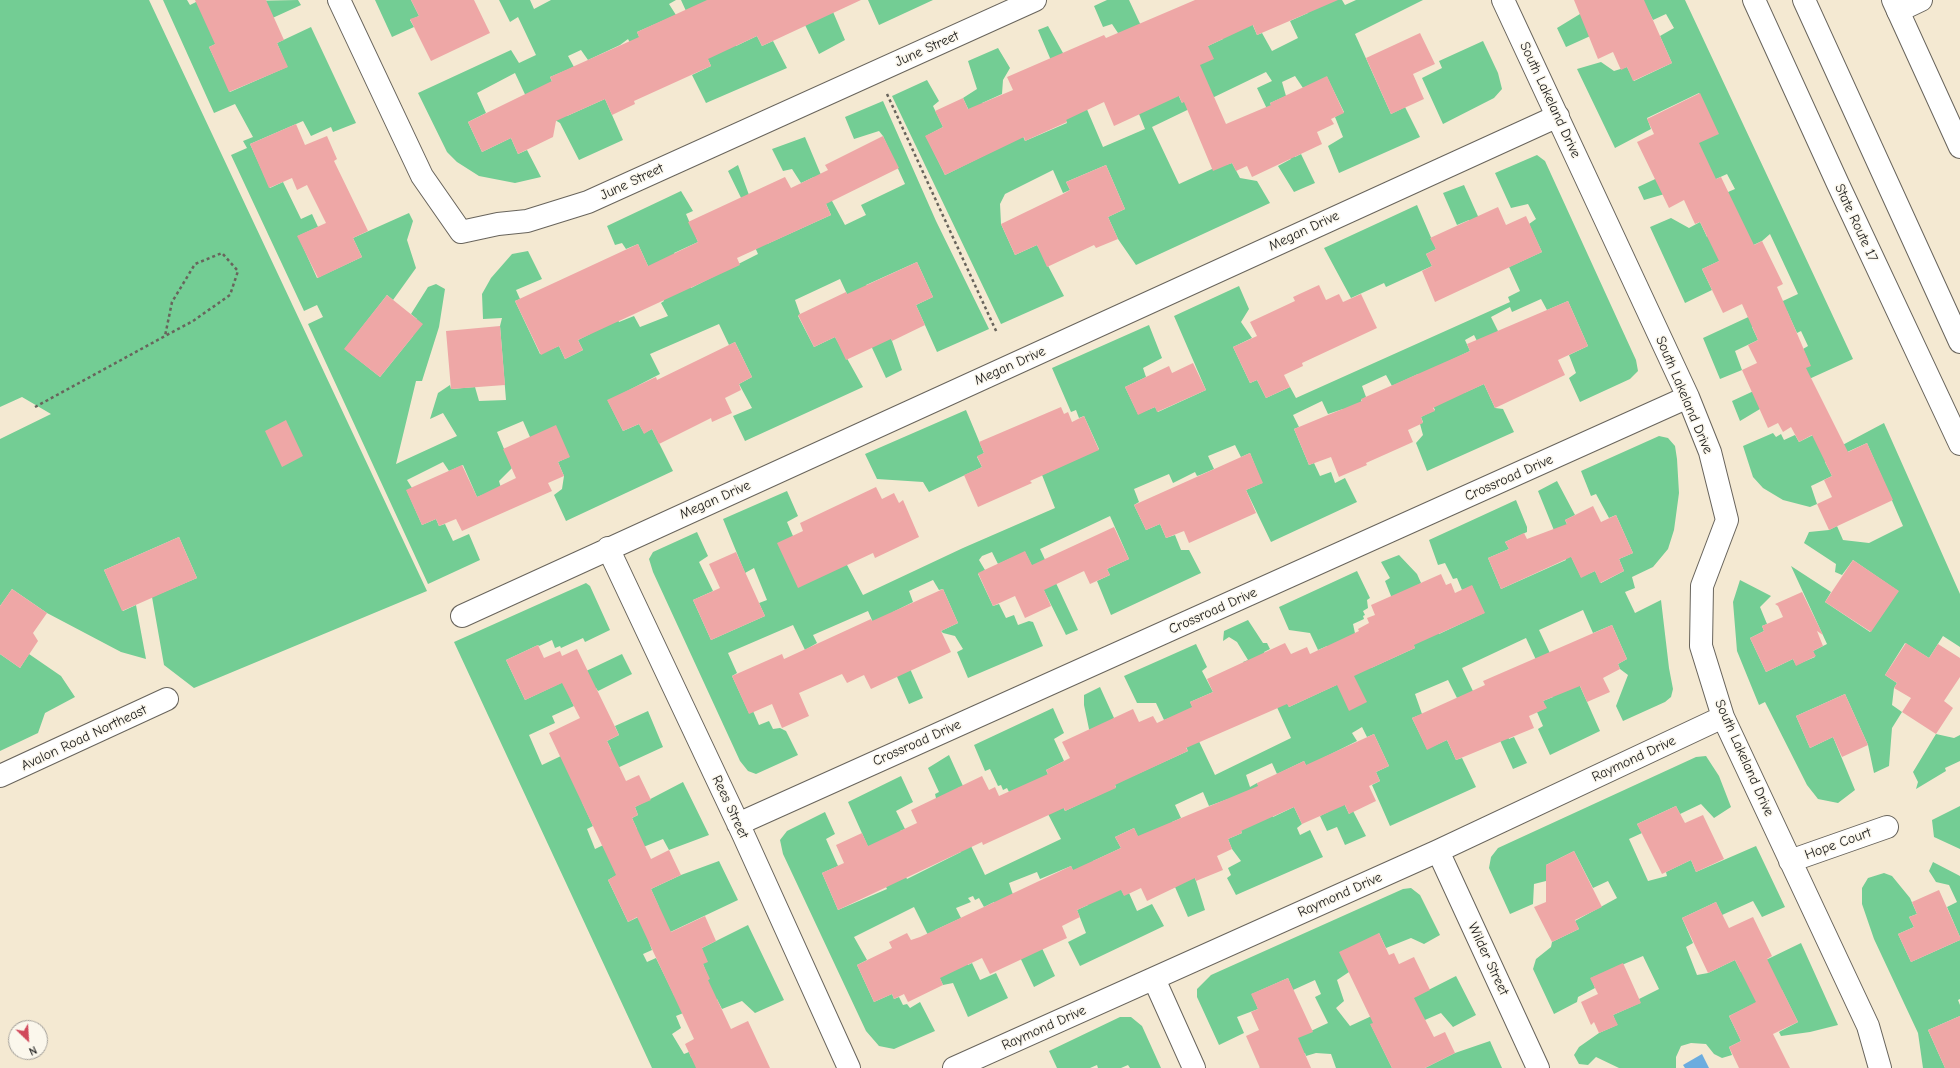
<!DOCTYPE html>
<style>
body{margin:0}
#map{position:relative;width:1960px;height:1068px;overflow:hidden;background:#f4e9d2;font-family:"Comic Neue",sans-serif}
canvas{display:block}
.north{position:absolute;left:8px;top:1020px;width:40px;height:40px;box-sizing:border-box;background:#fbf7ec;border:1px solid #a29f99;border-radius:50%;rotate:155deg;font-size:11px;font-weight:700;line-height:16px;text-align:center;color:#1c1c1c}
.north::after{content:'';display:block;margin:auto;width:14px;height:18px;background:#d1495b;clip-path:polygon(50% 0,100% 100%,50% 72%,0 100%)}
</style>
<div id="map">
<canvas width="1960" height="1068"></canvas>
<div class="north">N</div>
</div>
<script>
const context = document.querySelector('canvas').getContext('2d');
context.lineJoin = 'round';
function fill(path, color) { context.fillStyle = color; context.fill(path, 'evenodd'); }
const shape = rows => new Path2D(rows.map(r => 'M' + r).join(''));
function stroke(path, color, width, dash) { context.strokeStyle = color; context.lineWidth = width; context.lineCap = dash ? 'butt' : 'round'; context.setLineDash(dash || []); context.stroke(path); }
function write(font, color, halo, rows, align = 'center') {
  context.font = font + ' "Comic Neue",sans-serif'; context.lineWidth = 3; context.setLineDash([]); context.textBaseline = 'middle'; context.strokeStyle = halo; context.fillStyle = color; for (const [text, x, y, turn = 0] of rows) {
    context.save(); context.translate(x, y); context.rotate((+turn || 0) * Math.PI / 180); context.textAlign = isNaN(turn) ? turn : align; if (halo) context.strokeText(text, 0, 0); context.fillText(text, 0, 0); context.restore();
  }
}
const green = shape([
 [0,0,149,0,427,591,194,688,164,665,152,597,197,578,179,537,104,570,123,611,136,605,146,659,121,652,47,613,12,589,0,606,0,439,51,414,22,397,0,407],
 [163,0,187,0,190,5,196,2,298,0,301,5,209,47,230,92,287,67,277,43,311,27,356,123,333,132,331,127,311,136,303,121,250,144,270,188,283,182,301,219,312,214,318,227,298,236,317,278,362,257,353,238,409,213,413,221,407,240,416,268,393,300,387,295,345,349,380,377,413,336,407,331,417,319,411,314,428,287,436,284,445,289,439,327,422,381,416,381,396,464,457,436,443,413,430,419,438,393,450,385,451,389,475,387,479,401,506,400,500,326,502,318,483,319,482,294,491,278,512,254,528,251,542,279,516,290,520,299,515,301,540,354,559,346,565,359,583,350,578,340,590,334,596,273,619,322,634,316,640,327,668,316,661,303,664,301,638,244,626,249,622,243,615,245,607,226,681,191,693,211,686,214,698,242,674,253,691,288,758,254,738,209,744,204,728,171,738,165,767,244,831,215,814,177,801,183,792,169,783,171,772,149,805,137,832,201,845,225,866,215,861,205,905,184,883,136,879,131,854,139,845,117,883,101,936,221,989,329,937,352,916,305,933,297,917,262,866,285,892,341,902,370,886,378,840,279,795,300,800,314,798,316,814,347,835,337,863,387,745,441,733,416,752,408,739,384,752,377,735,342,729,345,719,324,650,354,660,374,608,401,623,431,639,424,644,433,652,429,673,471,566,521,554,495,562,489,564,476,558,462,569,457,530,437,523,421,497,432,512,468,499,481,501,488,477,497,463,465,449,471,443,462,407,480,412,488,407,491,422,525,436,519,439,526,445,524,453,541,469,534,480,560,428,584,308,324,323,317,317,305,304,311,231,155,247,148,243,141,253,137,235,104,214,113],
 [375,0,411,0,419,16,410,20,414,27,392,37],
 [499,0,530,0,534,9,551,0,676,0,669,4,676,15,637,32,652,67,644,69,628,39,620,45,588,60,581,50,568,56,574,67,550,77,567,116,605,99,623,140,579,160,560,123,530,105,515,73,477,93,486,113,468,122,482,152,511,138,518,154,527,150,541,177,515,183,479,176,457,162,447,152,418,93,511,50,519,63,536,55,518,17,510,22],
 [681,0,714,0,736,46,757,36,762,46,773,41,787,68,706,103,692,75,711,66],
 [793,0,828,0,845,40,819,54],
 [868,0,933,0,879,25],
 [1107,0,1129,0,1151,47,1156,45,1182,103,1208,46,1223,39,1205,0,1242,0,1257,35,1262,33,1272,51,1298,38,1290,21,1308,13,1302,0,1342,0,1345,5,1356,0,1423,0,1355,34,1391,114,1405,107,1420,137,1339,173,1328,146,1343,137,1335,117,1344,112,1327,77,1303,88,1295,76,1282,82,1286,96,1270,103,1295,157,1301,154,1315,183,1294,192,1278,166,1291,159,1257,88,1272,81,1266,72,1152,127,1179,184,1212,169,1232,163,1240,178,1257,181,1270,203,1136,265,1118,239,1108,217,1125,209,1106,165,1066,182,1070,190,1063,193,1053,170,1005,194,1000,204,1001,224,1015,255,1037,245,1064,296,1001,324,892,96,927,80,939,101,933,106,943,127,926,136,945,175,989,153,963,98,977,89,968,61,998,48,1010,68,1003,80,1002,94,982,103,1020,129,1025,141,1067,123,1063,112,1050,58,1038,30,1048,26,1063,53,1103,147,1145,129,1139,114,1118,33,1112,24,1103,27,1094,6],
 [1621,0,1685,0,1853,359,1763,400,1765,406,1740,421,1732,401,1810,365,1803,349,1808,346,1801,331,1797,333,1787,311,1752,327,1758,340,1735,351,1742,370,1720,379,1703,338,1798,294,1770,234,1762,241,1702,269,1712,290,1685,303,1650,227,1671,218,1689,228,1700,222,1707,237,1728,192,1735,189,1727,174,1716,179,1644,200,1638,187,1694,161,1699,93,1647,118,1651,129,1615,148,1577,69,1601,62,1614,71,1627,67,1634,81,1672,63,1660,36,1674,28,1666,14,1653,20,1648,10,1566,47,1557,28,1580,14],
 [1483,41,1498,73,1502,89,1494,98,1443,124,1422,78,1442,68,1439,61],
 [1537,155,1545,161,1636,360,1638,371,1630,379,1580,402,1569,378,1576,373,1569,355,1588,346,1568,301,1547,310,1541,299,1512,312,1510,307,1491,317,1501,337,1480,347,1474,335,1465,340,1470,351,1449,361,1464,393,1484,384,1495,408,1503,409,1514,432,1427,471,1416,443,1423,435,1420,424,1423,422,1421,417,1435,410,1418,374,1392,386,1386,375,1362,386,1366,397,1361,400,1366,410,1347,418,1343,409,1328,414,1322,401,1293,415,1299,427,1294,429,1309,465,1314,463,1320,476,1331,472,1335,483,1345,478,1357,502,1271,542,1246,490,1262,483,1250,453,1241,457,1235,445,1208,456,1214,469,1200,475,1197,476,1195,472,1173,483,1169,474,1134,489,1139,502,1134,505,1146,530,1160,524,1166,538,1175,535,1181,550,1189,550,1201,573,1111,615,1097,581,1110,575,1107,569,1129,559,1110,516,1040,549,1078,630,1066,635,1025,552,998,564,992,552,982,556,979,560,985,570,978,574,993,606,999,604,1006,618,1014,615,1018,625,1029,621,1033,622,1043,646,968,678,957,652,963,649,955,636,943,633,941,631,958,623,943,589,939,590,933,580,909,591,913,602,893,612,911,671,923,698,909,704,868,611,813,635,817,643,805,650,793,625,728,653,737,673,732,676,749,713,753,711,759,725,769,721,773,729,780,728,786,731,798,755,756,774,748,771,740,761,653,572,649,559,653,552,697,532,708,556,699,562,713,591,693,600,711,640,765,616,759,603,767,600,754,568,745,573,723,519,787,491,798,516,787,522,793,536,847,565,863,595,963,548,1055,508,1042,475,1099,449,1084,416,1079,418,1076,410,1071,412,1052,368,1149,325,1162,358,1143,368,1146,377,1125,387,1138,414,1155,407,1158,412,1206,390,1174,316,1239,286,1249,309,1241,322,1252,338,1233,347,1250,383,1257,380,1266,398,1290,387,1296,398,1510,302,1508,297,1520,291,1509,267,1542,252,1529,224,1536,219,1528,204,1511,208,1495,173],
 [1464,185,1481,223,1474,226,1469,220,1457,225,1443,193],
 [1417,205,1436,249,1426,254,1432,266,1386,287,1384,283,1351,298,1324,248],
 [966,410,984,453,977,457,982,467,929,492,923,482,877,479,865,454],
 [1884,423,1960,594,1960,647,1943,636,1929,658,1905,643,1885,675,1897,683,1894,688,1892,705,1902,712,1892,728,1889,766,1874,773,1868,745,1845,694,1796,716,1810,748,1833,737,1855,790,1838,803,1818,799,1807,785,1765,702,1759,705,1737,651,1733,602,1740,580,1771,596,1760,607,1767,624,1762,626,1764,631,1750,638,1766,672,1793,659,1796,665,1815,657,1813,651,1827,644,1791,566,1831,592,1825,602,1870,632,1898,591,1853,560,1842,575,1835,572,1836,564,1804,543,1809,532,1829,530,1837,526,1843,540,1869,543,1903,526,1867,443,1825,462,1832,476,1811,486,1817,504,1810,507,1783,500,1763,488,1753,477,1743,446,1773,433,1776,437,1781,434,1784,440,1795,435,1799,442,1823,430,1835,449],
 [1659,436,1668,438,1675,446,1677,459,1679,493,1674,530,1668,549,1653,567,1632,577,1635,588,1625,592,1635,613,1661,600,1669,668,1673,689,1671,697,1665,702,1623,721,1616,706,1628,675,1620,669,1618,664,1627,659,1612,625,1593,633,1583,610,1539,630,1566,687,1579,684,1600,731,1550,755,1538,729,1543,726,1537,712,1546,708,1543,701,1553,697,1526,638,1462,668,1491,729,1502,724,1509,739,1514,737,1527,763,1513,769,1497,734,1483,740,1463,696,1457,698,1448,680,1415,694,1422,714,1412,718,1427,749,1447,740,1456,760,1462,758,1476,787,1390,826,1372,785,1380,781,1376,772,1389,766,1374,734,1367,737,1362,727,1352,733,1357,741,1323,758,1349,814,1353,811,1366,836,1345,845,1337,827,1327,831,1320,816,1328,812,1304,761,1277,774,1272,763,1246,775,1250,787,1257,783,1273,817,1294,807,1302,824,1297,828,1300,835,1310,830,1323,857,1236,895,1227,878,1231,875,1228,868,1241,861,1232,849,1228,839,1242,833,1228,799,1209,806,1203,792,1175,805,1181,818,1172,822,1196,881,1205,910,1188,917,1175,887,1171,889,1146,834,1138,837,1134,828,1115,837,1121,848,1093,861,1107,893,1120,887,1124,895,1129,893,1137,911,1152,904,1164,926,1080,966,1068,942,1086,933,1077,910,1088,905,1071,866,1040,879,1037,872,1009,883,1012,892,1029,931,1033,929,1055,976,1034,987,994,902,984,907,979,898,975,900,973,896,968,898,971,902,956,908,961,918,935,930,951,963,964,957,968,965,972,963,980,980,996,973,1008,998,968,1017,953,983,943,985,923,942,930,939,914,907,854,937,867,960,857,965,874,1002,892,994,894,999,899,997,903,1005,907,1004,910,1008,920,1002,935,1031,894,1049,879,1046,866,1031,783,854,780,840,787,831,825,812,835,834,826,839,838,866,822,873,838,910,887,889,848,802,901,776,913,802,896,811,905,829,900,831,903,836,889,843,907,879,961,852,936,798,935,794,939,792,928,768,949,755,963,786,958,788,967,808,956,815,985,875,1061,839,1034,787,1017,793,1016,789,1009,792,1007,788,1003,790,1001,785,998,786,990,769,985,771,974,745,1053,708,1064,733,1054,739,1064,761,1046,770,1065,811,1116,787,1089,729,1084,705,1084,695,1100,687,1114,718,1108,722,1133,776,1188,751,1172,717,1164,720,1156,703,1137,703,1124,676,1196,644,1207,667,1202,671,1213,692,1190,702,1194,710,1186,714,1215,775,1291,738,1260,670,1249,674,1243,662,1248,660,1237,642,1229,637,1223,641,1224,631,1248,620,1263,643,1267,643,1270,649,1264,652,1289,707,1343,682,1327,646,1318,650,1310,633,1289,630,1279,607,1357,571,1370,598,1367,600,1368,608,1363,611,1365,615,1363,616,1364,619,1353,624,1356,638,1371,668,1415,648,1391,596,1385,581,1390,578,1381,562,1399,555,1417,574,1421,583,1417,586,1439,634,1484,613,1472,586,1462,590,1457,578,1453,579,1445,563,1438,565,1429,540,1516,500,1527,527,1527,532,1505,542,1509,549,1488,558,1501,589,1566,560,1538,491,1557,481,1575,515,1565,520,1577,546,1568,550,1581,577,1595,571,1601,583,1624,571,1619,559,1633,553,1616,515,1609,518,1596,494,1591,496,1581,471],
 [586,583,590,586,610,630,585,642,583,638,561,648,560,646,555,648,552,640,539,646,538,645,506,660,525,700,622,654,632,674,598,691,596,688,571,700,574,706,552,716,555,723,529,735,542,765,561,756,599,755,611,749,607,741,619,735,615,726,648,711,663,747,589,781,597,795,582,802,593,826,587,829,595,849,637,829,632,818,638,815,635,807,683,782,709,835,669,850,663,839,614,859,621,873,608,880,628,922,659,907,651,889,681,875,719,861,738,900,649,942,652,950,643,954,647,962,656,958,674,995,709,979,703,964,702,948,748,925,784,1000,755,1013,742,1001,722,1009,717,999,676,1016,681,1028,672,1034,684,1054,689,1052,691,1057,705,1068,652,1068,454,642],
 [0,654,20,668,29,654,61,676,75,697,45,713,38,733,0,751],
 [1936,734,1954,738,1960,735,1960,761,1945,768,1946,771,1916,789,1918,782,1913,772],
 [1706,756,1719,776,1731,807,1714,818,1701,804,1680,814,1676,806,1637,824,1642,833,1629,839,1648,881,1667,876,1666,872,1691,860,1696,872,1756,846,1785,907,1762,917,1753,901,1722,915,1716,902,1682,918,1693,943,1686,947,1697,975,1708,973,1735,960,1741,972,1801,943,1838,1025,1810,1032,1781,1036,1779,1032,1798,1022,1782,990,1729,1016,1741,1041,1729,1047,1732,1055,1722,1058,1714,1054,1706,1044,1691,1043,1681,1046,1676,1057,1676,1068,1619,1068,1596,1057,1588,1065,1579,1064,1574,1055,1579,1047,1599,1033,1617,1025,1613,1015,1640,1003,1639,999,1659,989,1643,956,1591,978,1595,988,1578,997,1577,1002,1554,1014,1533,969,1536,959,1551,947,1552,942,1579,929,1575,921,1617,898,1608,881,1593,888,1574,851,1546,865,1546,881,1534,884,1533,904,1510,914,1489,868,1491,857,1498,848,1696,757],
 [1960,806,1960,849,1934,837,1932,820],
 [1933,862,1960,876,1960,937,1947,907,1957,902,1949,885,1936,882,1929,871],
 [1884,873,1892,876,1910,898,1917,914,1909,917,1914,927,1898,934,1911,962,1960,940,1960,999,1958,1000,1960,1005,1960,1016,1928,1030,1945,1068,1923,1068,1918,1033,1874,939,1862,904,1862,888,1868,878],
 [1411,888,1420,895,1440,935,1424,944,1411,938,1386,948,1379,933,1349,972,1337,980,1344,1001,1336,1008,1350,1026,1376,1014,1383,1013,1456,976,1476,1015,1453,1027,1441,1013,1418,1023,1371,1025,1392,1068,1336,1068,1331,1054,1316,1053,1306,1056,1305,1053,1272,1068,1259,1068,1267,1064,1262,1054,1328,1023,1315,997,1321,994,1315,980,1293,990,1288,978,1252,994,1258,1009,1237,1017,1244,1033,1219,1045,1197,997,1197,989,1211,975,1403,889],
 [1120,1017,1131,1017,1142,1026,1161,1068,1130,1068,1128,1065,1121,1068,1098,1068,1097,1065,1090,1068,1057,1068,1049,1051],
 [1490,1041,1502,1068,1425,1068,1455,1053]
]);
const water = shape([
 [1702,1054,1709,1068,1685,1068,1683,1065]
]);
const building = shape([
 [195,0,266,0,284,40,277,43,288,67,229,92,209,47,215,44],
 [411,0,474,0,490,33,431,61,410,19,419,16],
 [707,0,861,0,762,46,757,36,708,59,711,66,634,101,635,104,612,115,605,99,556,121,553,137,518,154,511,138,482,152,468,122,552,81,550,77,639,37,637,32],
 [1195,0,1338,0,1257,35,1253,25,1208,46,1214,59,1200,65,1226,124,1271,105,1270,103,1327,76,1344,113,1331,119,1334,124,1317,132,1322,144,1252,177,1247,166,1236,171,1232,163,1213,171,1184,102,1182,103,1179,96,1114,126,1104,102,1066,120,1067,122,1025,141,1024,137,945,175,925,136,943,127,935,111,963,98,968,109,1013,90,1007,77,1104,35,1106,38],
 [1574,0,1644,0,1672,63,1633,81,1627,67,1621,70,1613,52,1598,59],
 [1420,33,1435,64,1413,74,1424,99,1391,114,1366,58],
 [1700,93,1719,134,1699,143,1716,179,1721,177,1754,245,1762,241,1783,284,1777,287,1811,366,1806,368,1848,452,1867,443,1893,500,1829,530,1817,504,1832,497,1824,480,1832,476,1812,435,1799,442,1791,427,1783,432,1778,423,1768,428,1742,370,1757,363,1748,345,1758,340,1742,304,1723,313,1702,269,1719,261,1700,222,1695,224,1684,200,1669,208,1637,142,1654,134,1647,119],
 [296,124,305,145,327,136,337,159,334,161,368,231,353,238,362,257,318,278,297,236,326,223,307,185,297,190,292,178,269,188,250,144],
 [883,136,899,168,826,204,831,215,737,258,740,265,578,340,583,350,565,359,559,346,541,355,515,301,638,244,648,266,698,242,688,222,785,177,791,188,828,170,825,165],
 [1106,165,1125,209,1108,217,1118,239,1096,248,1094,245,1047,267,1037,245,1015,255,1001,224,1063,194,1070,190,1066,182],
 [1498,207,1506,225,1526,216,1542,252,1435,302,1422,271,1432,266,1426,254,1436,249,1430,238],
 [917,262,933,297,916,305,925,325,892,341,891,339,846,360,835,337,814,347,798,315,846,292,847,294],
 [1319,285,1326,300,1339,294,1343,302,1361,294,1377,328,1302,363,1303,366,1284,375,1290,387,1266,398,1257,380,1250,383,1233,347,1257,336,1250,322,1295,301,1293,297],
 [387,295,423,324,380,377,344,349],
 [1568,301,1588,346,1558,360,1565,375,1495,408,1484,384,1433,408,1435,411,1421,417,1423,423,1408,430,1413,442,1366,463,1367,465,1339,477,1331,457,1309,465,1294,429,1362,401,1361,399,1470,351,1467,344],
 [500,326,505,385,451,389,446,331],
 [735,342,752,377,739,384,741,390,725,398,732,413,712,422,711,418,659,444,652,429,644,434,639,424,623,431,607,400,656,377,657,380],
 [1193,363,1206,390,1157,412,1155,407,1138,415,1125,387,1169,366,1172,373],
 [1061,407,1064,414,1068,412,1072,422,1084,416,1099,450,1030,481,1032,483,978,507,964,475,982,467,977,456,984,453,979,442],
 [286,420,303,456,282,467,265,431],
 [556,425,570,457,558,462,564,476,548,483,552,491,462,531,456,519,439,526,436,519,422,525,406,490,462,465,477,497,516,478,503,449],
 [1250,453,1263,483,1246,490,1256,513,1189,543,1184,531,1166,538,1160,524,1146,530,1134,505],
 [876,487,882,499,894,493,899,503,903,500,919,537,875,558,873,553,798,588,777,543,803,531,800,523],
 [1593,506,1601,522,1616,515,1633,553,1619,559,1624,571,1600,583,1595,571,1581,578,1571,557,1501,589,1488,558,1509,549,1505,542,1524,533,1527,539,1567,524,1565,520],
 [1114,527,1129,559,1107,569,1110,575,1090,584,1084,571,1044,590,1051,606,1025,618,1015,596,993,606,978,573,1025,551,1032,565],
 [179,537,197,578,122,611,104,570],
 [736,552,765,616,711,640,693,600,720,588,709,564],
 [1853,560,1899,591,1871,632,1825,602],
 [1441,574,1446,585,1451,583,1455,593,1472,585,1485,613,1414,645,1415,648,1354,676,1367,702,1349,711,1337,685,1289,707,1287,704,1186,748,1188,751,1115,785,1116,788,1065,811,1064,808,983,845,982,842,838,910,822,873,844,863,836,845,862,833,868,846,917,823,911,810,982,776,989,790,995,787,999,796,1048,774,1046,770,1070,758,1062,742,1133,709,1139,722,1153,716,1157,723,1192,707,1190,702,1213,692,1207,679,1285,643,1291,654,1307,647,1310,654,1359,631,1358,629,1369,623,1367,618,1375,615,1371,605],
 [12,589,47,613,33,633,38,641,20,668,0,654,0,606],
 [943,589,958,623,941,631,951,652,871,689,864,675,847,683,842,674,799,693,809,716,782,728,772,704,749,714,732,676,782,654,784,659,871,619,872,621],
 [1802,592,1823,635,1817,631,1823,646,1813,651,1816,656,1796,666,1793,659,1766,672,1750,638,1764,631,1762,626,1783,617,1778,606,1775,604],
 [1612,625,1627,659,1618,664,1620,669,1603,678,1610,692,1587,702,1580,686,1543,701,1547,708,1529,716,1534,728,1456,760,1447,740,1427,750,1412,718,1485,685,1483,681],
 [1906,643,1929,658,1938,644,1960,658,1960,677,1944,701,1953,708,1936,734,1902,712,1911,698,1894,688,1897,683,1885,675],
 [538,645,544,658,560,651,562,656,577,649,619,735,607,741,626,781,639,775,651,800,635,807,638,815,632,818,651,859,669,850,681,875,651,889,671,932,705,916,716,941,702,948,708,962,703,964,710,979,708,980,731,1029,748,1021,770,1068,696,1068,685,1044,694,1039,637,917,628,922,608,880,616,875,549,733,580,718,562,683,525,700,506,660],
 [1845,694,1868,745,1842,757,1833,737,1810,748,1796,716],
 [1374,734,1389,766,1376,772,1380,781,1369,786,1376,801,1349,814,1345,805,1302,824,1294,807,1241,831,1242,833,1228,839,1232,849,1217,856,1223,870,1196,881,1195,878,1147,901,1141,888,1124,896,1121,890,1077,910,1080,917,1062,926,1067,938,1020,960,990,974,982,958,940,978,943,985,908,1002,904,994,894,999,892,994,874,1002,857,965,892,948,889,942,907,933,911,940,920,937,1071,866,1073,870,1121,848,1115,837,1134,828,1138,836,1258,786,1257,783,1304,761,1306,765],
 [1676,806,1685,823,1703,815,1724,859,1696,872,1691,860,1662,874,1637,824],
 [1574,851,1602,907,1575,920,1579,929,1552,942,1534,907,1546,902,1546,865],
 [1939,890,1960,937,1960,940,1911,962,1898,934,1914,927,1909,917,1917,914,1912,902],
 [1716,902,1729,928,1753,917,1772,956,1767,959,1798,1022,1773,1034,1790,1068,1739,1068,1729,1047,1741,1041,1729,1016,1756,1002,1735,960,1708,973,1682,918],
 [1379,933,1389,955,1394,953,1399,964,1414,957,1430,990,1414,998,1434,1037,1445,1032,1455,1053,1425,1068,1392,1068,1370,1024,1373,1023,1339,952],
 [1623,963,1641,1003,1613,1015,1618,1025,1599,1033,1594,1022,1591,1025,1581,1002,1598,994,1590,978],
 [1288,978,1313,1032,1298,1038,1311,1068,1260,1068,1246,1036,1259,1030,1251,1012,1258,1009,1251,994],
 [1960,1016,1960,1068,1945,1068,1928,1030]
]);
const path = shape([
 [887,94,997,333],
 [35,407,165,336,193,321,230,295,238,271,222,253,195,264,172,302,165,336]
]);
const minor = shape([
 [339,0,422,176,461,232,498,224,527,221,588,202,1035,0],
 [1503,0,1688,397,1710,452,1727,520,1702,586,1701,646,1723,717,1868,1026,1880,1068],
 [1893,0,1960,147],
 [608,548,743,834,849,1068],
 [462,616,1558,116],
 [0,776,167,699],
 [738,824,1688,397],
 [1438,851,1538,1068],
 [1790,861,1887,827],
 [1154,979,1194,1068],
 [954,1068,1438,851,1723,717]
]);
const major = shape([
 [1898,11,1921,0]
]);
const highway = shape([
 [1754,0,1838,184,1960,444],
 [1804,0,1960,342]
]);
const streetNames = [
 ["June Street",927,49,-24],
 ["South Lakeland Drive",1550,100,65],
 ["June Street",632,182,-25],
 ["State Route 17",1856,223,65],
 ["Megan Drive",1304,231,-25],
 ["Megan Drive",1010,366,-24],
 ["South Lakeland Drive",1684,395,67],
 ["Crossroad Drive",1509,478,-24],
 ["Megan Drive",715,500,-24],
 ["Crossroad Drive",1213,611,-24],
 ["Avalon Road Northeast",84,738,-25],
 ["Crossroad Drive",917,743,-24],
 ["South Lakeland Drive",1744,758,66],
 ["Raymond Drive",1634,759,-25],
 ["Rees Street",730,807,65],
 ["Hope Court",1838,844,-20],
 ["Raymond Drive",1340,895,-24],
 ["Wilder Street",1488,959,65],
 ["Raymond Drive",1044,1028,-24]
];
fill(green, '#73cd94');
fill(water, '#6bacdf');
fill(building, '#eea7a6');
stroke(minor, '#68645c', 24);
stroke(major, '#68645c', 24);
stroke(highway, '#68645c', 24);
stroke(path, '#68645c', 2.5, [3, 3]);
stroke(minor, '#fff', 22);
stroke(major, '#fff', 22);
stroke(highway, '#fff', 22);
write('14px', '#1c1c1c', '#fbf7ec', streetNames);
</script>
